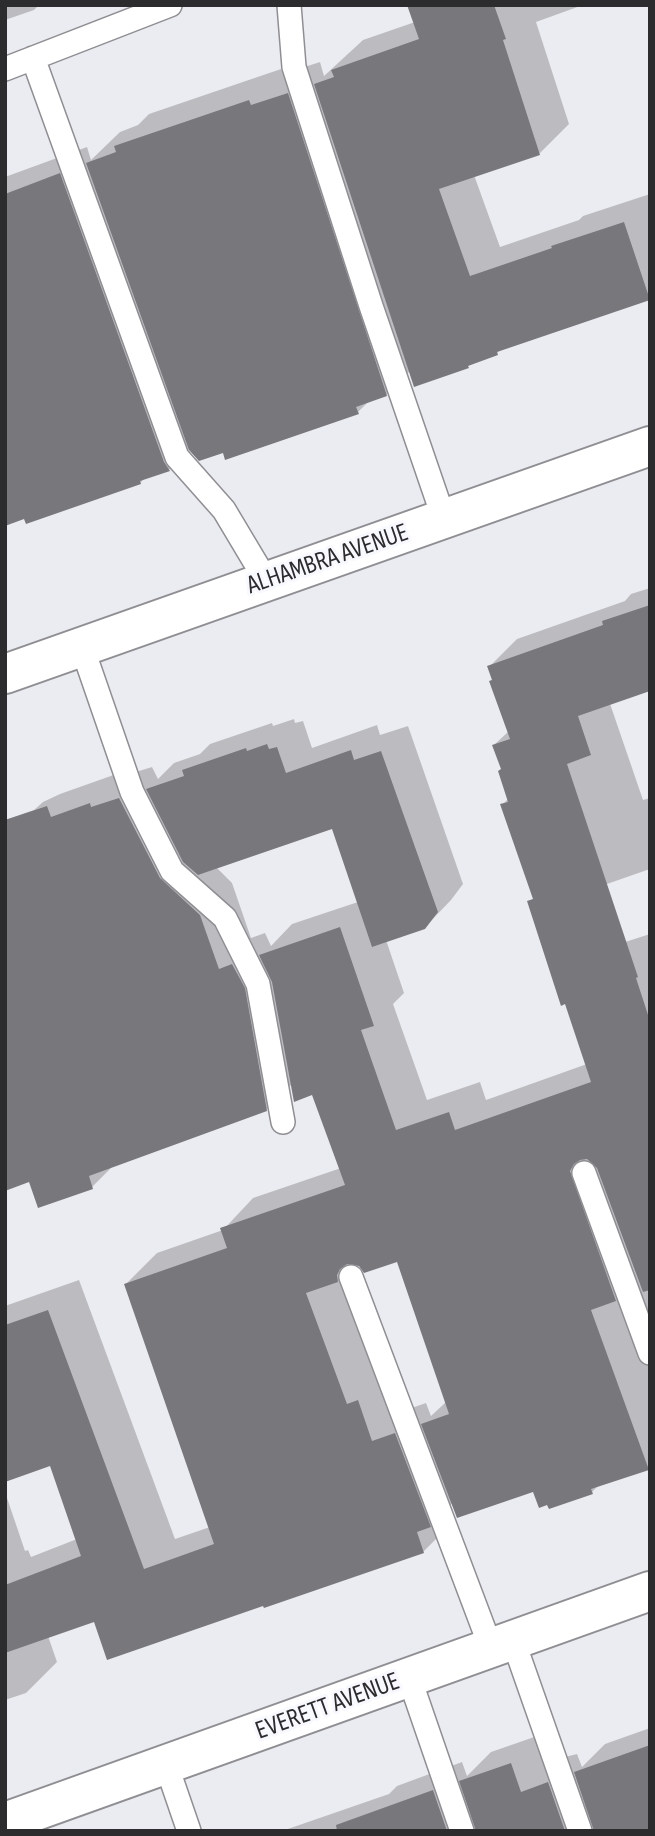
<!DOCTYPE html>
<style>
body{margin:0}
#map{position:relative;width:655px;height:1836px;overflow:hidden;background:#ebecf1;font-family:"Sofia Sans Condensed",sans-serif}
canvas{display:block}
.frame{position:absolute;inset:0;border:7px solid #2c2c2e;pointer-events:none}
</style>
<div id="map">
<canvas width="655" height="1836"></canvas>
<div class="frame"></div>
</div>
<script>
const context = document.querySelector('canvas').getContext('2d');
context.lineJoin = 'round';
function fill(path, color) { context.fillStyle = color; context.fill(path, 'evenodd'); }
const shape = rows => new Path2D(rows.map(r => 'M' + r).join(''));
function stroke(path, color, width, dash) { context.strokeStyle = color; context.lineWidth = width; context.lineCap = dash ? 'butt' : 'round'; context.setLineDash(dash || []); context.stroke(path); }
function write(font, color, halo, rows, align = 'center') {
  context.font = font + ' "Sofia Sans Condensed",sans-serif'; context.lineWidth = 6; context.setLineDash([]); context.textBaseline = 'middle'; context.strokeStyle = halo; context.fillStyle = color; for (const [text, x, y, turn = 0] of rows) {
    context.save(); context.translate(x, y); context.rotate((+turn || 0) * Math.PI / 180); context.textAlign = isNaN(turn) ? turn : align; if (halo) context.strokeText(text, 0, 0); context.fillText(text, 0, 0); context.restore();
  }
}
const shadow = shape([
 [5,5,39,5,34,10,5,20],
 [409,5,583,5,536,22,569,124,539,154,474,175,500,247,579,220,583,216,650,194,650,299,502,348,497,353,472,363,468,366,410,371,386,395,370,400,358,412,224,450,190,448,170,469,145,478,140,483,26,517,5,519,5,177,87,147,91,160,120,132,138,125,149,114,281,69,283,74,320,62,324,76,363,40,415,22],
 [650,588,650,677,606,692,643,800,650,798,650,869,538,908,502,805,509,798,503,768,494,745,509,731,491,681,493,678,489,667,517,639,625,601,631,594],
 [294,719,295,723,303,721,312,748,377,725,380,735,408,726,463,884,451,900,425,927,386,940,404,993,393,1004,427,1100,480,1082,486,1100,587,1064,591,953,650,934,650,1467,599,1485,592,1492,535,1490,453,1503,449,1506,454,1521,423,1552,264,1603,95,1620,48,1636,57,1662,26,1693,5,1700,5,1492,25,1551,28,1550,31,1557,77,1539,51,1464,5,1480,5,1306,79,1280,175,1539,210,1527,126,1284,157,1253,223,1230,253,1198,341,1168,313,1093,292,1084,266,1110,115,1164,92,1187,39,1205,5,820,34,810,43,802,60,794,122,772,123,776,152,767,158,779,174,763,200,754,210,744,272,723,273,726],
 [333,827,358,902,292,924,271,946,265,933,251,938,232,883,216,867],
 [398,1260,447,1401,431,1416,426,1403,403,1411,342,1276,355,1263],
 [650,1728,650,1831,282,1831,389,1794,397,1786,462,1762,467,1776,491,1752,540,1735,549,1761,577,1754,582,1767,605,1744]
]);
const building = shape([
 [407,5,494,5,506,39,503,40,540,155,439,189,470,276,552,248,551,246,624,222,650,300,497,352,498,355,468,366,469,368,414,387,314,84,334,77,331,70,419,39],
 [288,93,387,396,356,407,359,414,225,460,223,453,199,461,189,450,86,163,116,152,114,146,249,100,251,105],
 [60,173,164,462,170,471,140,481,141,484,26,524,24,519,5,526,5,194],
 [650,605,650,691,578,716,591,755,567,764,638,977,636,978,650,1021,650,1290,643,1292,597,1168,587,1159,580,1160,574,1164,570,1171,616,1301,591,1310,649,1470,591,1489,593,1494,549,1509,547,1505,539,1508,533,1492,457,1518,421,1424,449,1414,397,1262,364,1273,359,1266,347,1264,340,1269,337,1275,338,1282,306,1293,347,1404,358,1400,372,1441,395,1433,431,1527,417,1532,424,1553,264,1608,263,1606,107,1660,94,1622,5,1653,5,1585,81,1556,50,1466,5,1482,5,1325,48,1310,144,1569,214,1544,124,1284,227,1248,220,1228,345,1185,312,1095,294,1102,272,982,259,955,340,927,374,1026,361,1030,396,1130,449,1112,455,1130,591,1082,565,1004,561,1006,527,901,533,899,500,804,508,802,498,771,501,769,492,745,510,739,489,681,492,680,487,666,603,625,602,621],
 [267,744,269,749,277,747,286,773,351,750,354,760,381,751,438,912,425,929,372,947,332,829,198,875,183,862,146,789,184,776,182,770,246,748,247,751],
 [119,798,160,878,200,915,219,969,232,964,245,988,267,1111,89,1176,93,1189,38,1208,29,1182,5,1191,5,820,47,806,51,817,90,803,91,807],
 [650,1745,650,1831,594,1831,574,1772],
 [511,1763,521,1792,548,1782,565,1831,476,1831,459,1781],
 [433,1790,447,1831,337,1831,336,1825]
]);
const lane = shape([
 [289,5,294,67,371,306,444,519],
 [33,58,177,457,224,510,267,582],
 [5,69,170,5],
 [82,647,132,792,172,871,225,918,258,984,283,1122],
 [584,1173,650,1353],
 [351,1277,491,1648],
 [513,1640,580,1831],
 [409,1677,462,1831],
 [166,1764,189,1831]
]);
const street = shape([
 [5,1822,650,1591]
]);
const secondary = shape([
 [5,674,650,446]
]);
const streetNames = [
 ["ALHAMBRA AVENUE",328,560,-19],
 ["EVERETT AVENUE",328,1707,-20]
];
fill(shadow, '#0003');
fill(building, '#77777c');
stroke(lane, '#8e8e93', 26);
stroke(street, '#8e8e93', 42);
stroke(secondary, '#8e8e93', 42);
stroke(lane, '#fff', 23);
stroke(street, '#fff', 38);
stroke(secondary, '#fff', 38);
write('26px', '#2c2c2e', '#f8f9ff', streetNames);
</script>
